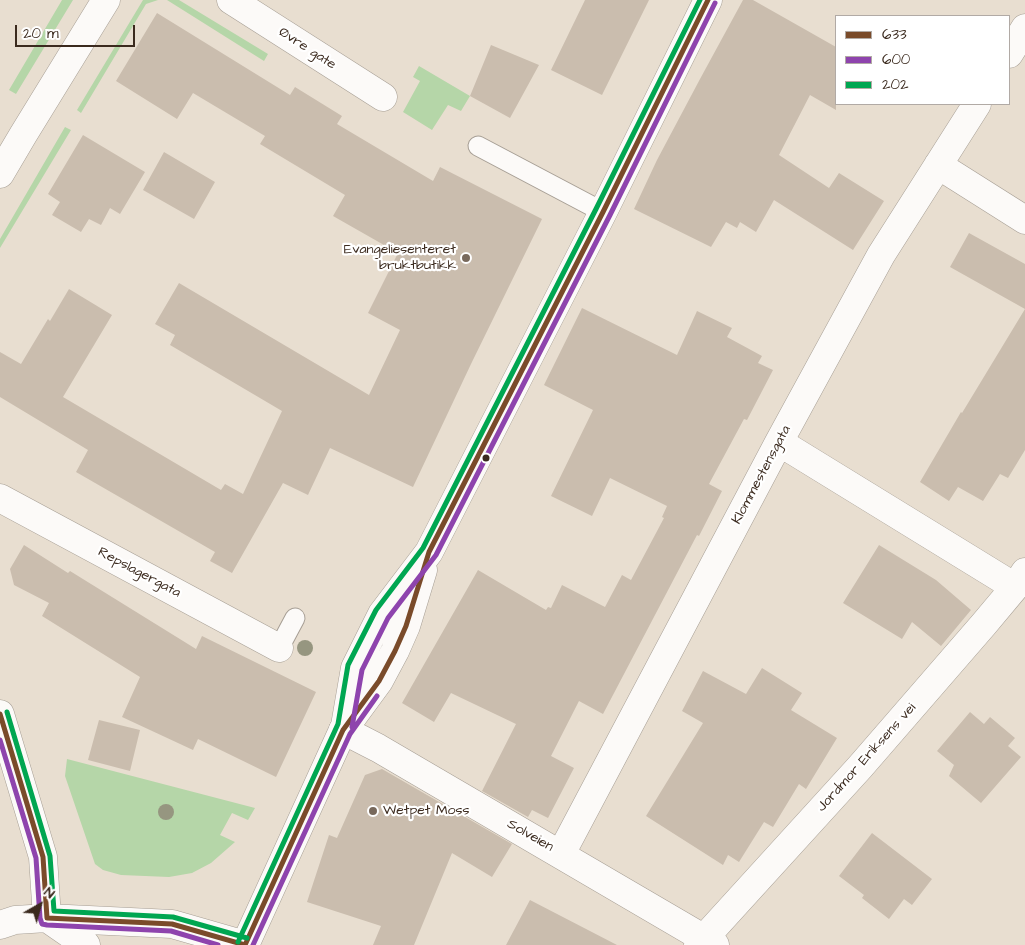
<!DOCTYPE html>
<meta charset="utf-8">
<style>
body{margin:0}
#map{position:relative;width:1025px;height:945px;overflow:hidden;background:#e8ded0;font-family:"Architects Daughter",sans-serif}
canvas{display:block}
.legend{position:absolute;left:835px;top:15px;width:175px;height:90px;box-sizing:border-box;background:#fff;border:1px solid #b1aaa5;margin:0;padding:6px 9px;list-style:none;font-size:15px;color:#3b2a1e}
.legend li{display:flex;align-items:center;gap:10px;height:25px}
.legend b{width:25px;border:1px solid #b1aaa5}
.north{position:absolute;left:15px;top:880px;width:50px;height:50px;-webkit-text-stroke:4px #fff;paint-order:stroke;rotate:38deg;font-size:14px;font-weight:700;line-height:20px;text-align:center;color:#3b2a1e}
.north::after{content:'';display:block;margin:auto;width:18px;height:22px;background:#3b2a1e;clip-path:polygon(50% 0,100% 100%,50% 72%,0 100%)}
.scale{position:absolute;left:15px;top:25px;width:120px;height:22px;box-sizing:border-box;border:2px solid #3b2a1e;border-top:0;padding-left:6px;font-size:15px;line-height:18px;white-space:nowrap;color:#3b2a1e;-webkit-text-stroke:4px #fff;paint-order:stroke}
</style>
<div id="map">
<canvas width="1025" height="945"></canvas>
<ul class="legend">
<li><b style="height:6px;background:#7a4b2a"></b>633</li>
<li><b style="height:6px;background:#8e44ad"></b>600</li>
<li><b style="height:6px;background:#00a651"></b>202</li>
</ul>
<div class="north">N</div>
<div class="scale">20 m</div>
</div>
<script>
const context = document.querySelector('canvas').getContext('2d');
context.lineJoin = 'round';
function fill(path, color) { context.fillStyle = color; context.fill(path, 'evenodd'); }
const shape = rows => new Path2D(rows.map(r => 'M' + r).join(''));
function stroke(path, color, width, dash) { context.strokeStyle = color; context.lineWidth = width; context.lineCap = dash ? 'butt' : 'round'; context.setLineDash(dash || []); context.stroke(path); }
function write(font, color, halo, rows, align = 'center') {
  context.font = font + ' "Architects Daughter",sans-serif'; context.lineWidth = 4.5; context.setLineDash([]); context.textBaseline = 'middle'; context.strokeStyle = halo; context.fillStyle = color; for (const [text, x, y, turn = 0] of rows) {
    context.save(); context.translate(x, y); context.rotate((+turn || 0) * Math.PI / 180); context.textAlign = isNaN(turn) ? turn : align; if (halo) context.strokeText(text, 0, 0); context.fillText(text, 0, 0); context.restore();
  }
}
const green = shape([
 [62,0,73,0,16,94,9,90],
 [143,0,158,0,146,4,81,113,77,110],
 [167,0,179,0,268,54,264,61],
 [419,66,470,96,461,111,448,105,432,130,403,112,420,81,413,77],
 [65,127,71,130,0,248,0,239],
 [67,759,255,808,248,820,232,813,220,835,235,842,211,863,192,873,169,877,121,875,103,870,95,864,65,776]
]);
const building = shape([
 [585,0,649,0,602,95,551,70],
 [743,0,753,0,836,47,836,110,810,95,779,155,829,188,839,173,884,201,853,250,774,200,756,232,740,222,737,228,726,222,711,247,634,209,657,160,700,79],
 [157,13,290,95,295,87,342,116,337,124,433,181,440,167,542,219,471,364,413,487,330,448,308,495,283,483,232,573,210,561,215,552,76,472,88,450,0,397,0,352,21,364,48,319,50,321,69,289,112,315,63,397,221,490,225,484,243,494,282,411,170,345,175,335,155,324,179,283,369,395,400,330,368,313,398,253,333,216,345,195,260,144,265,136,193,93,177,119,116,81],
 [491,45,539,65,510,118,470,96],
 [83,135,145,172,120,214,110,208,101,225,89,219,81,232,52,215,60,202,48,194],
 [164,152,215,182,194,219,143,190],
 [969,233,1025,264,1025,450,1008,478,1000,474,983,501,958,487,949,501,920,482,961,412,962,413,1025,309,950,267],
 [582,308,677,355,697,311,732,328,727,337,762,356,758,363,773,370,747,420,744,419,709,484,722,491,699,536,697,535,603,714,579,701,551,756,574,768,548,818,532,810,528,817,482,791,516,724,451,693,434,722,402,703,478,570,546,610,548,607,551,608,562,585,605,607,622,575,631,580,664,518,662,517,667,506,610,478,592,516,551,496,593,410,544,385],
 [24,545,68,573,70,571,196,649,202,636,316,692,276,777,198,739,193,750,122,717,140,677,42,616,49,603,14,585,10,569],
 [879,545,936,580,971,610,941,646,912,622,902,639,843,603],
 [762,668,802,693,791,710,837,738,806,789,799,784,773,827,764,822,739,862,728,855,723,865,646,816,703,723,682,711,703,671,746,694],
 [970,712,984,724,990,717,1015,738,1008,746,1021,757,981,803,949,776,954,765,937,751],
 [99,720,140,730,130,771,88,760],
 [382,769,512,844,492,877,452,853,414,945,373,945,381,926,307,902,329,835,337,838,365,775],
 [872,833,932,879,912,905,904,899,889,919,862,898,864,895,839,876],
 [530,900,617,945,506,945]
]);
const lane = shape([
 [478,146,603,212],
 [279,648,295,618]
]);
const street = shape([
 [231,0,383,97],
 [1009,54,1025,28],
 [938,165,1025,220],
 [0,174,23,135,106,0],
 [779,442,1015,587],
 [0,498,279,648],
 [343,730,378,748,715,945],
 [561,854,779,442,881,255,977,104],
 [698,945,860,767,984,624,1015,587,1025,572]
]);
const secondary = shape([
 [0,714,43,857,47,918],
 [47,918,86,945],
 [0,925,15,920,47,918,172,924,245,945]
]);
const primary = shape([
 [345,726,355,668,382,614,429,552,603,212,708,0],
 [245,945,343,730,379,681,395,651,406,626,423,570]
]);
const bus1 = shape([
 [0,714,43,857,47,918],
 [47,918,172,924,245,945],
 [245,945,343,730,379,681,395,651,406,626,429,552,603,212,708,0]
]);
const bus2 = shape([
 [352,727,362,670,388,618,436,555,610,215,715,3],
 [0,740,36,858,40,918,42,924,47,925,171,931,218,945],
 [253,945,350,734,377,696]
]);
const bus3 = shape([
 [7,712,50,856,54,911,173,917,247,938],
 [238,942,338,724,348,665,376,610,423,548,596,209,700,0]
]);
const trees = [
 [305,648],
 [166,812]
];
const markers = [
 [466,258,5,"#78695c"],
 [486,458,4.5,"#3b2a1e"],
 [373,811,5,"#78695c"]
];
const streetNames = [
 ["Øvre gate",307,49,33],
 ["Klommestensgata",762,475,-62],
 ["Repslagergata",139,573,28],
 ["Jordmor Eriksens vei",867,758,-48],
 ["Solveien",530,836,30]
];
const poiNames = [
 ["Evangeliesenteret",456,250],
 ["bruktbutikk",456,266],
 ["Wetpet Moss",383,811,"left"]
];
fill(green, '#b5d6a8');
fill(building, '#cabdae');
stroke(lane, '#a69e94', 21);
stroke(street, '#a69e94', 29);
stroke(secondary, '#a69e94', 29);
stroke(primary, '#a69e94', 29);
stroke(lane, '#fcfaf8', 19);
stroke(street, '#fcfaf8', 28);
stroke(secondary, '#fcfaf8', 28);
stroke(primary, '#fcfaf8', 28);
stroke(bus1, '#7a4b2a', 5);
stroke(bus2, '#8e44ad', 5);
stroke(bus3, '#00a651', 5);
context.fillStyle = '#969680';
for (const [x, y] of trees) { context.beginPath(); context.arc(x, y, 8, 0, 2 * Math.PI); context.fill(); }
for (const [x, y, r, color] of markers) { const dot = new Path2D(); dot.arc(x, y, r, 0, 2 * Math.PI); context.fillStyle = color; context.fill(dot); stroke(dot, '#fff', 2); }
write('14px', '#3b2a1e', '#fff', streetNames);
write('14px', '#3b2a1e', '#fff', poiNames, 'right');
</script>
